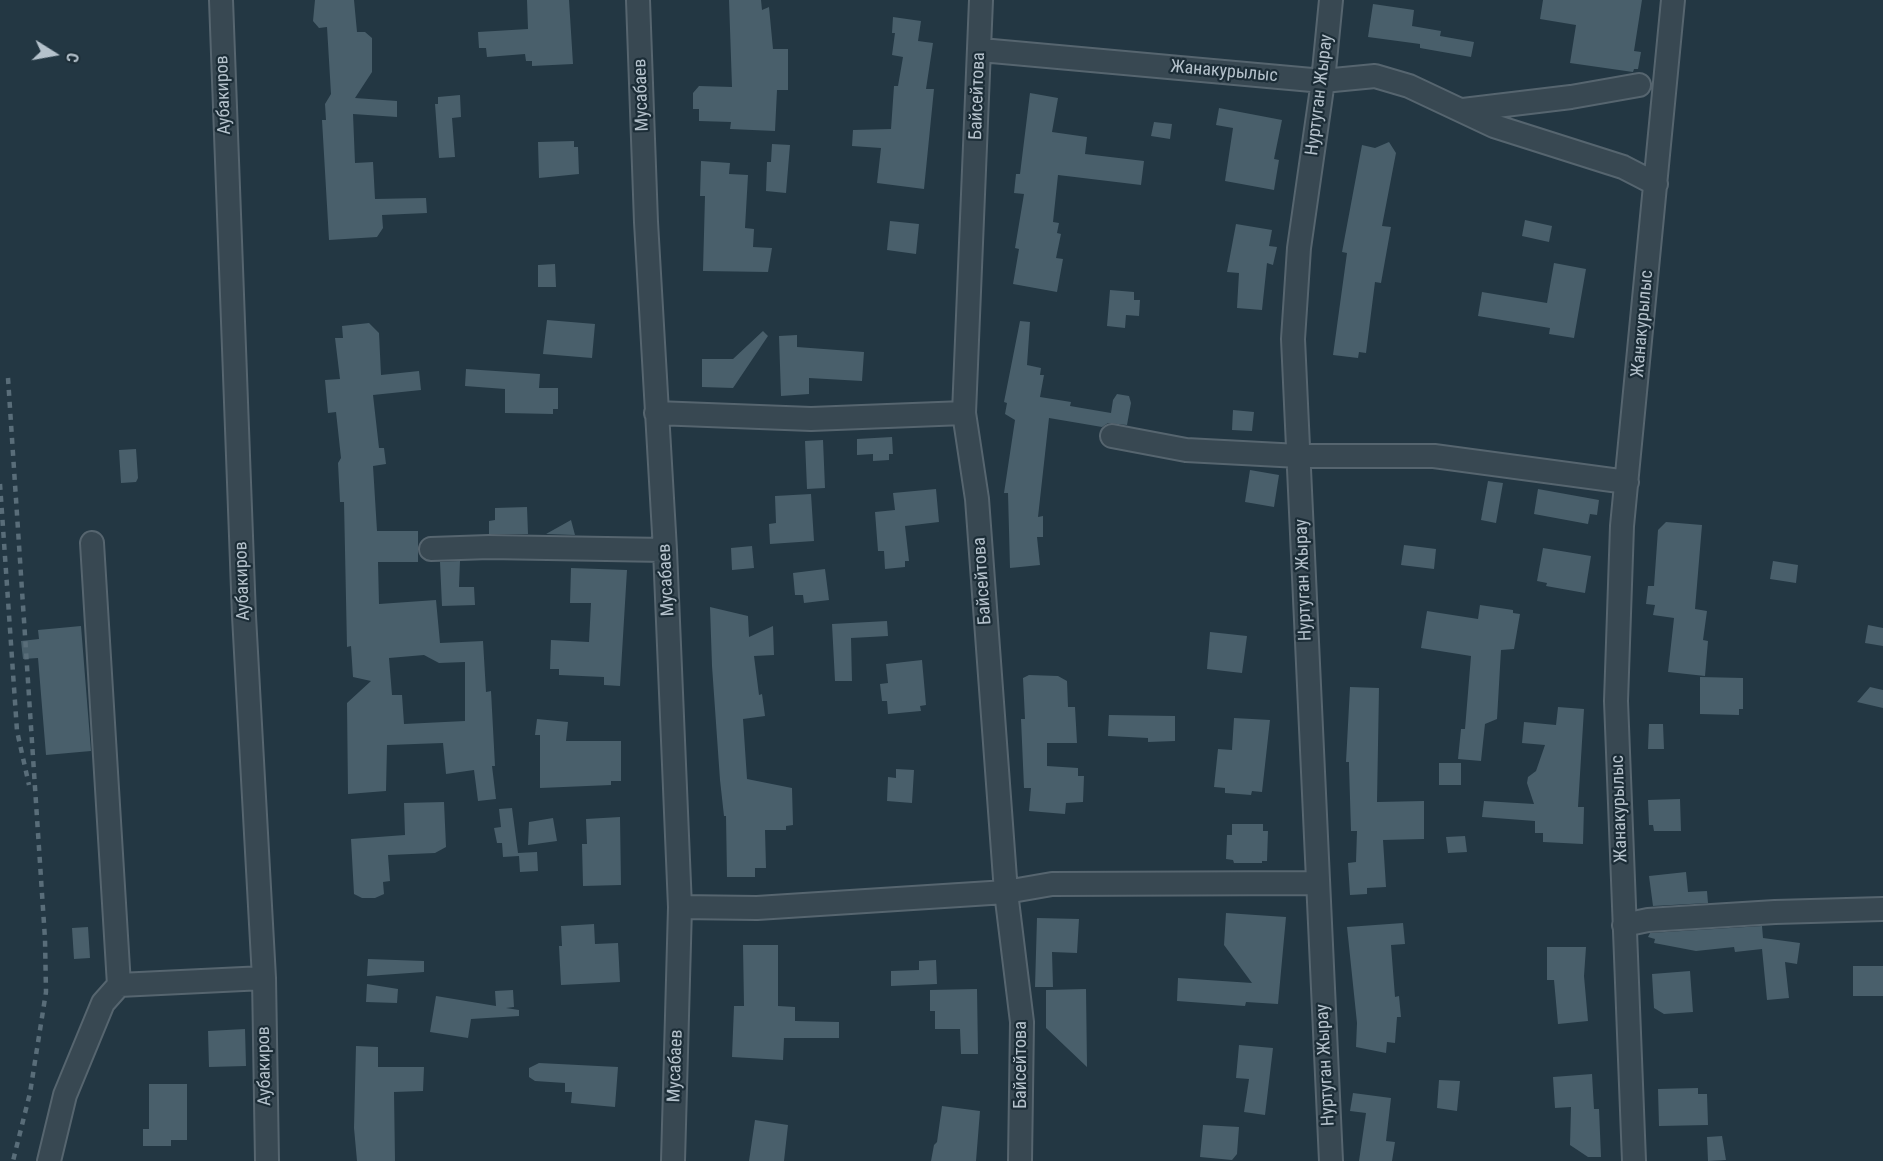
<!DOCTYPE html>
<meta charset="utf-8">
<style>
body{margin:0}
#map{position:relative;width:1883px;height:1161px;overflow:hidden;background:#233743;font-family:"Roboto Condensed",sans-serif}
canvas{display:block}
.north{position:absolute;left:24px;top:24px;width:60px;height:60px;-webkit-text-stroke:4px #1c2d37;paint-order:stroke;rotate:101deg;font-size:16px;font-weight:700;line-height:24px;text-align:center;color:#b5c2cc}
.north::after{content:'';display:block;margin:auto;width:21px;height:27px;background:#b5c2cc;clip-path:polygon(50% 0,100% 100%,50% 72%,0 100%)}
</style>
<div id="map">
<canvas width="1883" height="1161"></canvas>
<div class="north">С</div>
</div>
<script>
const context = document.querySelector('canvas').getContext('2d');
context.lineJoin = 'round';
function fill(path, color) { context.fillStyle = color; context.fill(path, 'evenodd'); }
const shape = rows => new Path2D(rows.map(r => 'M' + r).join(''));
function stroke(path, color, width, dash) { context.strokeStyle = color; context.lineWidth = width; context.lineCap = dash ? 'butt' : 'round'; context.setLineDash(dash || []); context.stroke(path); }
function write(font, color, halo, rows, align = 'center') {
  context.font = font + ' "Roboto Condensed",sans-serif'; context.lineWidth = 4.5; context.setLineDash([]); context.textBaseline = 'middle'; context.strokeStyle = halo; context.fillStyle = color; for (const [text, x, y, turn = 0] of rows) {
    context.save(); context.translate(x, y); context.rotate((+turn || 0) * Math.PI / 180); context.textAlign = isNaN(turn) ? turn : align; if (halo) context.strokeText(text, 0, 0); context.fillText(text, 0, 0); context.restore();
  }
}
const building = shape([
 [315,0,354,0,357,32,365,32,372,38,372,72,355,98,397,101,397,117,353,114,355,163,373,162,375,199,426,198,427,213,382,215,383,228,377,237,329,240,322,120,326,120,325,104,331,94,327,27,319,28,313,21],
 [527,0,569,0,573,64,532,66,532,61,526,61,525,54,487,57,486,48,479,48,478,32,528,29],
 [729,0,761,0,762,10,769,7,773,49,788,49,788,90,777,90,775,131,730,129,731,122,699,121,699,109,693,109,693,93,699,86,732,87],
 [1543,0,1642,0,1634,51,1641,52,1638,69,1634,69,1633,72,1570,63,1576,25,1540,19],
 [1373,4,1414,10,1412,26,1441,31,1440,36,1474,42,1471,57,1420,48,1420,44,1368,37],
 [893,17,921,21,918,41,933,43,926,89,934,89,924,189,877,183,881,148,852,146,853,130,891,129,894,86,898,86,903,57,892,55,895,33,892,33],
 [1030,93,1058,98,1052,132,1087,137,1085,154,1144,161,1141,185,1058,175,1053,222,1059,223,1057,233,1061,234,1056,258,1063,259,1057,292,1013,284,1019,249,1015,248,1024,194,1014,193,1016,174,1020,174],
 [460,95,461,117,452,118,455,157,439,158,435,104,438,104,438,97],
 [1219,108,1282,120,1274,159,1279,160,1274,190,1225,181,1233,128,1216,125],
 [1154,122,1172,124,1170,139,1151,136],
 [574,141,574,147,578,147,579,174,539,178,538,142],
 [1389,142,1396,153,1382,226,1391,227,1381,283,1375,282,1366,353,1359,352,1358,358,1333,355,1347,253,1342,252,1362,145,1375,148],
 [772,144,790,145,786,193,766,191,767,162,771,162],
 [701,161,730,163,729,174,748,175,745,228,754,229,753,247,772,248,768,272,703,271,705,196,700,196],
 [1525,220,1552,226,1549,242,1522,236],
 [890,221,919,224,916,254,887,250],
 [1236,224,1272,230,1269,246,1277,247,1273,265,1267,263,1262,310,1237,308,1239,273,1227,272],
 [1554,263,1586,269,1574,338,1549,334,1550,328,1478,316,1482,292,1547,303],
 [555,264,556,287,538,287,538,265],
 [1110,290,1134,292,1134,300,1140,300,1139,316,1126,315,1125,328,1107,326],
 [547,320,595,324,592,358,543,354],
 [1020,321,1030,322,1027,365,1041,368,1040,375,1044,375,1040,397,1071,402,1070,406,1111,413,1113,400,1117,394,1129,396,1131,403,1127,425,1108,423,1102,427,1049,418,1038,517,1043,516,1043,537,1037,537,1040,565,1010,568,1008,493,1004,493,1015,420,1005,414,1007,403,1004,402],
 [369,323,379,333,381,375,419,371,421,390,373,395,379,448,384,448,386,464,373,466,377,531,418,531,418,562,378,562,379,604,436,600,440,643,483,641,486,692,491,691,495,766,492,766,496,799,478,801,474,770,446,774,443,743,387,745,386,791,348,794,347,703,371,681,353,677,351,646,347,647,344,502,340,502,338,463,341,458,336,412,328,413,325,380,340,379,335,338,343,338,342,326],
 [424,655,439,663,465,662,465,721,404,724,402,695,392,695,389,658],
 [763,331,768,336,733,388,702,387,702,359,733,359],
 [797,335,797,347,864,352,862,381,809,378,809,394,781,396,779,336],
 [466,369,540,374,539,388,558,388,558,409,553,409,553,414,505,413,505,389,465,386],
 [1233,410,1254,412,1252,431,1232,430],
 [892,437,893,454,889,454,889,460,873,461,873,454,857,455,857,439],
 [823,440,825,488,807,489,805,441],
 [136,449,138,478,136,482,121,483,119,450],
 [1250,470,1279,475,1274,507,1245,502],
 [1488,481,1503,483,1496,523,1481,520],
 [936,489,939,522,905,526,909,561,905,561,905,567,885,569,884,551,878,551,875,512,895,510,893,493],
 [1538,489,1599,500,1597,515,1590,514,1588,524,1534,514],
 [811,494,814,541,770,544,769,524,776,523,775,496],
 [527,507,528,534,489,534,489,521,495,520,495,508],
 [571,520,575,535,546,534],
 [1666,522,1702,525,1695,609,1707,611,1703,640,1708,641,1705,676,1668,672,1674,618,1653,615,1655,605,1646,604,1648,586,1654,586,1658,530],
 [1404,545,1436,549,1434,569,1401,565],
 [752,546,754,568,732,570,731,548],
 [1543,548,1591,556,1585,593,1546,586,1547,583,1537,581],
 [460,561,459,587,474,587,475,605,442,606,440,562],
 [1773,561,1798,565,1796,583,1770,579],
 [571,568,627,570,620,686,604,685,604,677,559,675,559,669,550,669,551,640,589,642,591,603,570,603],
 [825,569,829,600,804,603,803,595,795,595,793,573],
 [1480,605,1513,610,1513,613,1520,614,1514,649,1501,650,1497,719,1485,724,1481,761,1458,759,1461,729,1465,729,1471,656,1421,648,1427,611,1478,619],
 [710,607,748,616,749,637,773,626,774,655,754,656,759,695,762,694,765,716,743,719,747,779,792,788,793,825,786,826,786,830,765,830,766,868,755,868,755,877,727,877,726,816,724,816,720,780,712,666],
 [887,621,888,636,851,638,852,681,835,681,832,624],
 [1868,625,1883,628,1883,646,1865,643],
 [81,626,91,751,46,755,38,658,23,659,21,641,39,639,38,630],
 [1210,632,1247,636,1242,673,1207,669],
 [922,660,926,705,920,706,921,711,888,714,887,701,882,701,880,684,888,683,886,664],
 [1029,675,1058,676,1067,681,1068,707,1075,707,1077,743,1047,743,1047,766,1078,768,1078,776,1084,776,1083,802,1066,803,1065,814,1029,811,1031,788,1024,788,1021,719,1025,719,1023,678],
 [1700,677,1743,678,1743,709,1739,709,1739,715,1700,714],
 [1350,687,1379,688,1377,802,1424,801,1424,839,1383,840,1386,887,1367,888,1367,894,1350,895,1348,863,1356,862,1357,831,1351,831,1349,766,1349,762,1346,762],
 [1870,687,1883,690,1883,708,1857,702],
 [1558,707,1584,709,1578,807,1584,807,1583,844,1543,842,1543,833,1535,833,1535,821,1482,817,1484,801,1534,804,1527,783,1528,777,1536,771,1545,745,1522,743,1524,722,1556,725],
 [1109,715,1175,716,1175,741,1148,742,1148,738,1108,736],
 [1234,718,1270,720,1262,792,1252,791,1251,795,1225,793,1225,788,1214,787,1218,749,1232,750],
 [537,719,568,722,566,741,621,741,621,781,611,781,611,785,540,788,540,735,535,735],
 [1649,724,1663,724,1664,749,1648,749],
 [1439,763,1461,763,1461,785,1439,785],
 [896,769,914,770,912,803,887,801,888,777,896,778],
 [1680,799,1681,831,1654,831,1653,825,1649,825,1648,800],
 [444,802,446,847,435,853,388,855,390,881,383,882,384,894,375,898,362,898,354,894,351,839,405,835,404,803],
 [512,808,518,853,537,852,538,871,520,872,519,856,503,857,502,843,497,843,494,828,501,827,499,809],
 [620,817,621,885,583,886,582,844,587,844,586,819],
 [553,818,557,841,528,845,529,822],
 [1232,824,1263,824,1263,831,1268,831,1267,861,1262,861,1262,863,1234,863,1233,860,1226,859,1227,835,1232,835],
 [1465,836,1467,852,1448,853,1446,837],
 [1686,872,1688,892,1707,891,1708,903,1653,906,1649,876],
 [1226,913,1286,917,1278,1004,1246,1002,1245,1006,1177,1001,1178,978,1252,983,1224,945],
 [1037,918,1079,919,1077,953,1052,952,1053,987,1035,987],
 [1403,923,1405,944,1391,945,1395,997,1399,996,1401,1017,1397,1017,1395,1043,1387,1042,1386,1053,1356,1047,1357,1023,1347,927],
 [594,924,595,944,618,943,620,982,561,985,559,946,562,946,561,926],
 [1762,926,1763,938,1800,943,1797,964,1785,962,1789,998,1767,1000,1762,949,1735,952,1734,947,1696,951,1654,943,1655,939,1648,937,1650,933],
 [88,927,90,958,74,959,72,928],
 [743,945,778,945,778,1006,795,1007,795,1021,839,1022,839,1038,784,1038,783,1060,732,1057,734,1006,744,1006],
 [1547,947,1586,947,1584,976,1588,1021,1558,1024,1554,980,1547,980],
 [368,959,424,961,424,972,367,976],
 [936,960,937,984,891,986,891,971,919,970,919,961],
 [1853,966,1883,966,1883,996,1853,996],
 [1690,971,1693,1012,1664,1014,1654,1008,1652,974],
 [367,984,398,989,397,1003,366,1002],
 [977,989,978,1054,961,1054,960,1029,935,1029,935,1011,930,1011,930,990],
 [1086,989,1087,1067,1046,1028,1046,990],
 [513,990,514,1007,506,1008,519,1010,519,1016,471,1019,468,1038,430,1032,436,996,496,1006,495,991],
 [245,1029,246,1066,209,1067,208,1031],
 [1239,1045,1273,1048,1265,1115,1244,1112,1249,1079,1236,1078],
 [356,1046,378,1047,378,1067,424,1067,423,1091,394,1092,395,1161,357,1161,354,1128],
 [539,1063,618,1067,615,1107,571,1103,572,1092,565,1092,565,1083,535,1081,529,1077,529,1068],
 [1592,1074,1594,1109,1599,1109,1601,1157,1588,1157,1570,1145,1571,1107,1555,1108,1553,1077],
 [1439,1080,1460,1081,1457,1111,1437,1108],
 [149,1084,187,1084,187,1140,171,1140,171,1146,143,1146,143,1129,149,1129],
 [1698,1088,1698,1094,1707,1094,1708,1125,1659,1126,1658,1089],
 [1353,1093,1391,1098,1386,1141,1395,1142,1392,1161,1359,1161,1366,1113,1350,1111],
 [942,1106,980,1111,976,1161,931,1161,934,1145,937,1142],
 [755,1120,788,1125,784,1161,749,1161],
 [1203,1125,1239,1127,1237,1154,1232,1160,1200,1157],
 [1722,1136,1726,1160,1708,1161,1707,1137]
]);
const minor = shape([
 [221,0,244,616,264,978,267,1161],
 [638,0,646,222,665,550,680,907,673,1161],
 [981,0,964,413,977,499,1006,892,1022,1022,1020,1161],
 [1331,0,1323,81,1299,248,1293,339,1331,1161],
 [981,50,1323,81,1375,76,1409,86,1494,126,1623,167,1656,184],
 [1463,110,1571,97,1639,85],
 [656,413,811,419,964,413],
 [1112,436,1186,450,1299,456,1434,456,1627,482],
 [92,543,119,985,264,978],
 [431,549,489,547,665,550],
 [680,907,757,908,1006,892,1052,884,1317,883],
 [1624,925,1648,920,1775,912,1883,909],
 [49,1161,65,1095,103,1003,119,985],
 [1634,1161,1616,701,1622,526,1673,0]
]);
const rail = shape([
 [8,378,45,939,46,992,30,1093,13,1161],
 [0,484,17,731,29,785]
]);
const streetNames = [
 ["Жанакурылыс",1224,72,5],
 ["Аубакиров",224,95,-92],
 ["Мусабаев",642,95,-92],
 ["Нуртуган Жырау",1320,95,-83],
 ["Байсейтова",978,96,-88],
 ["Жанакурылыс",1643,324,-85],
 ["Мусабаев",667,580,-93],
 ["Нуртуган Жырау",1304,580,-92],
 ["Аубакиров",243,581,-92],
 ["Байсейтова",983,581,-94],
 ["Жанакурылыс",1620,809,-92],
 ["Байсейтова",1021,1065,-90],
 ["Нуртуган Жырау",1326,1065,-93],
 ["Аубакиров",265,1066,-91],
 ["Мусабаев",676,1066,-88]
];
fill(building, '#495f6b');
stroke(minor, '#56656f', 26);
stroke(minor, '#384852', 22);
stroke(rail, '#596d79', 4.5, [6, 6]);
write('18px', '#b5c2cc', '#1c2d37', streetNames);
</script>
